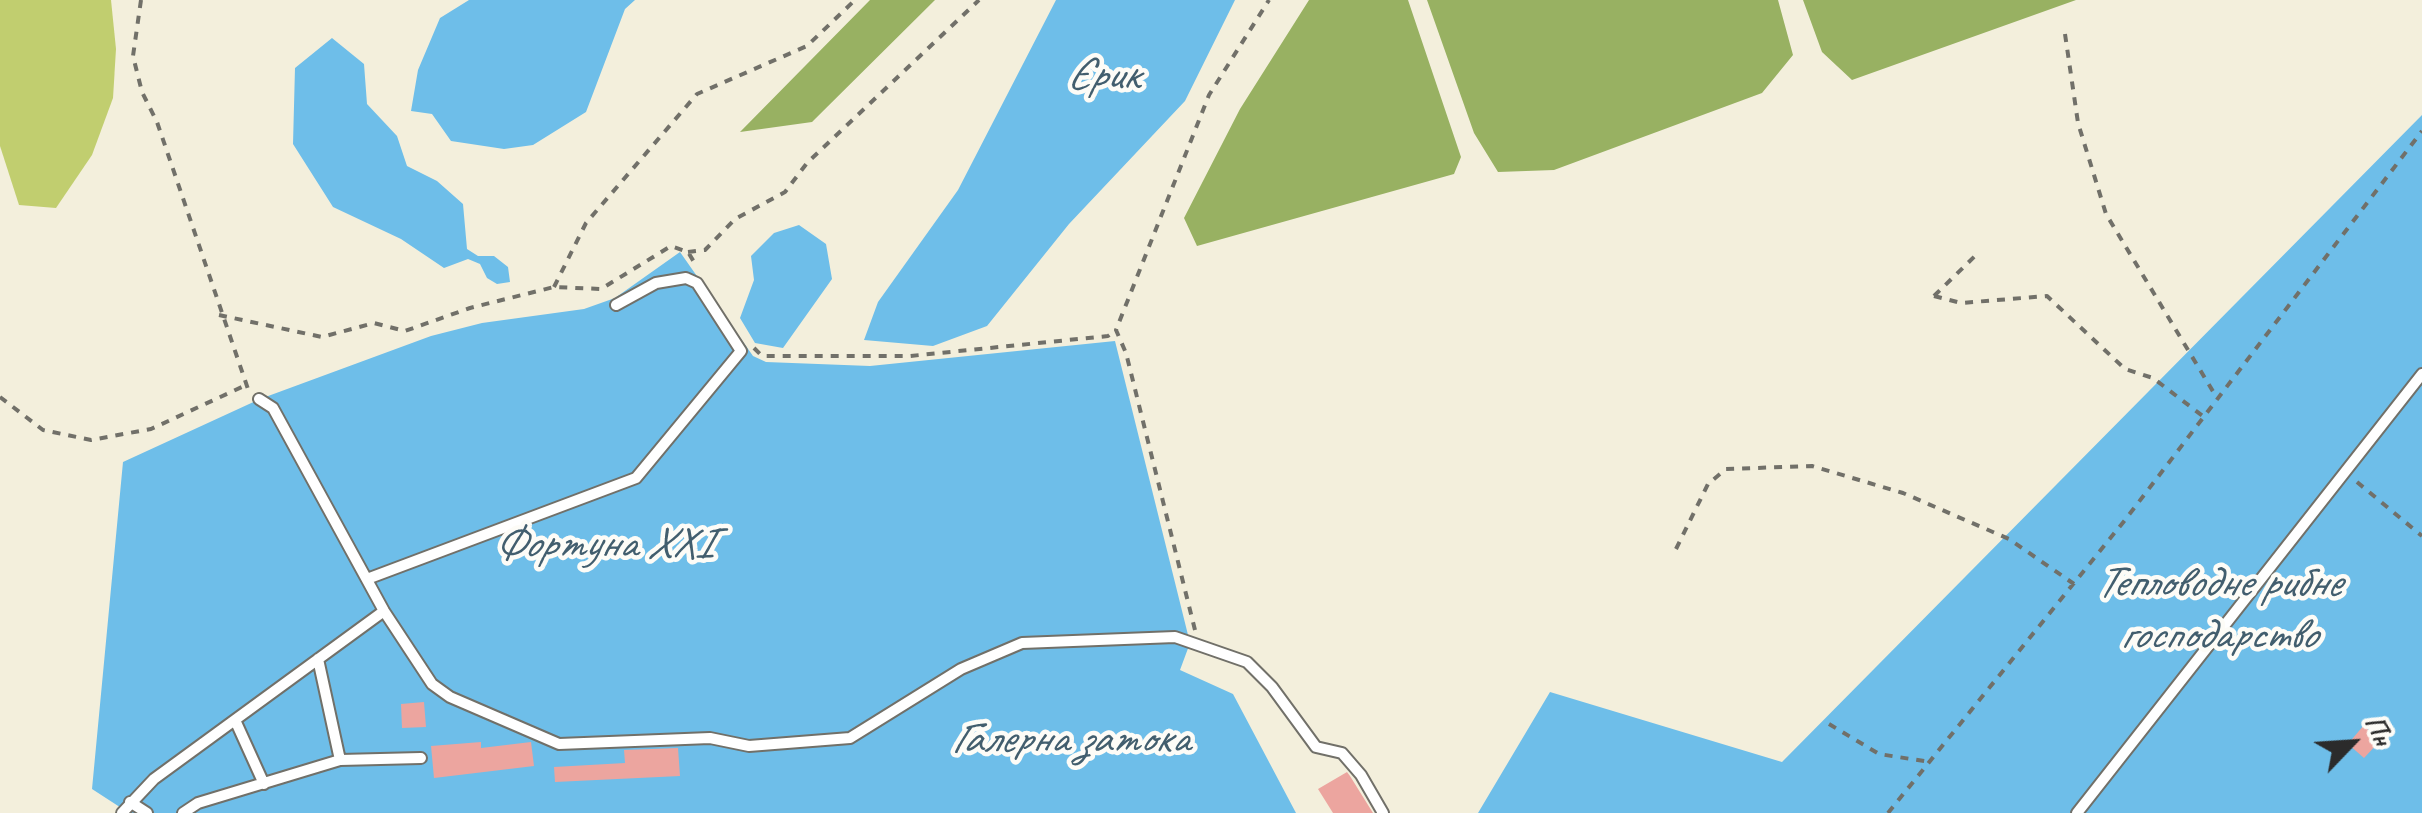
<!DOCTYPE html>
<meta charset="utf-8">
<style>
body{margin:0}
#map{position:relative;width:2422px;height:813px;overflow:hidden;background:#f3efdc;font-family:Caveat,sans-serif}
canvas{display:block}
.north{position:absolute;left:2302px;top:693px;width:100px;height:100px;-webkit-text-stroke:8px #fdfcf7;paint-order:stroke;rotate:65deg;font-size:28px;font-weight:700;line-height:40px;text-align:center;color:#2b2b2b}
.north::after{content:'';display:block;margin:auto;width:35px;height:45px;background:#2b2b2b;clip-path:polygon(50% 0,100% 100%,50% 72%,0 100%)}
</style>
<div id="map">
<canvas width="2422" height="813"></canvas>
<div class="north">Пн</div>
</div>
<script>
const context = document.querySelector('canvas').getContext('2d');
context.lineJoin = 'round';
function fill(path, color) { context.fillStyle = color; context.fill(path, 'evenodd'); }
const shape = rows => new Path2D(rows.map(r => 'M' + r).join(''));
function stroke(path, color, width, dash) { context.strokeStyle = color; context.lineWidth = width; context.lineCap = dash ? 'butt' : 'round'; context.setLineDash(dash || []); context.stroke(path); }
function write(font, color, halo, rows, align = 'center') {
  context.font = font + ' Caveat,sans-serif'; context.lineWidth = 9; context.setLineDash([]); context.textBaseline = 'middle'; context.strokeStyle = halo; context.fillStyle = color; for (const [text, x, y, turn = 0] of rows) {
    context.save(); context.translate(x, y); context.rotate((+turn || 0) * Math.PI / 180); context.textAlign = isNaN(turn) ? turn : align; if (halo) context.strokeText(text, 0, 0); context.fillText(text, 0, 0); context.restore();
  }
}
const green = shape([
 [0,0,111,0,116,49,113,98,92,155,56,208,19,205,0,146]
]);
const forest = shape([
 [870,0,935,0,812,122,740,132],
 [1309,0,1408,0,1461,157,1454,174,1197,246,1184,218,1240,109],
 [1427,0,1778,0,1793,55,1762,93,1554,170,1498,172,1474,133],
 [1803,0,2076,0,1852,80,1822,52]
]);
const water = shape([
 [469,0,635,0,625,9,586,112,533,145,504,149,451,141,432,114,411,111,418,70,440,18],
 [1056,0,1235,0,1185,101,1069,224,987,326,933,346,864,340,878,302,958,190],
 [332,38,364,64,367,104,397,136,407,166,437,181,463,204,467,249,478,256,494,256,508,267,510,282,497,284,487,278,480,264,468,259,444,268,401,239,333,207,293,144,295,68],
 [2422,115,2422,813,1478,813,1550,692,1782,762],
 [799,225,826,244,832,279,783,348,755,343,740,318,754,280,751,256,774,233],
 [680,252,753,356,766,362,870,366,1115,341,1190,643,1180,670,1233,694,1296,813,129,813,92,789,123,462,260,399,431,336,482,323,584,309,615,298]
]);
const building = shape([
 [424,702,426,727,402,728,401,704],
 [2364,725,2379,742,2364,758,2348,744],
 [481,742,481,748,531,742,534,766,434,778,431,746],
 [678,748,680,776,555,782,554,767,625,763,624,750],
 [1347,772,1350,776,1373,813,1333,813,1318,789]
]);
const path = shape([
 [141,0,133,56,142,92,157,122,248,389],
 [2065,34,2078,123,2106,214,2217,398],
 [688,252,705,250,735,219,785,192,807,163,979,0],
 [554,287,586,223,697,94,807,46,855,0],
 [1934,296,1961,303,2047,296,2125,369,2153,378,2204,417],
 [1934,296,1976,255],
 [219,315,322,337,374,323,405,331,470,308,554,287,601,289,671,246,688,252,697,267],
 [754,348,762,356,910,356,1108,336,1116,330],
 [0,397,43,430,91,440,151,429,244,386],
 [2357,482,2422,536],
 [1676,549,1708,484,1726,469,1812,466,1903,493,2009,539,2074,584],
 [1195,630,1126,353,1116,330,1209,95,1269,0],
 [1829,724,1879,754,1930,762],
 [1888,813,2125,520,2422,131]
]);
const lane = shape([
 [259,399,273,408,384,611,432,684,450,697,559,744,710,738,749,746,850,738,961,669,1022,643,1175,637,1247,662,1272,687,1316,747,1342,753,1361,775,1383,813],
 [367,579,636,478,741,351,697,283,686,278,656,283,616,305],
 [318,659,340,760],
 [235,720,264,784],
 [130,802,147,813],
 [122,813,154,779,384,611],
 [183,813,198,803,340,760,421,758],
 [2077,813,2422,374]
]);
const waterNames = [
 ["Єрик",1103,76],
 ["Фортуна XXI",603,545],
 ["Тепловодне рибне",2218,584],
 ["господарство",2218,636],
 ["Галерна затока",1070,740]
];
fill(green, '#c1ce6f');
fill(forest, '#98b162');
fill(water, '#6ebee9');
fill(building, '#eca59f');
stroke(lane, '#717069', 14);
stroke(path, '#717069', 4, [8, 8]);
stroke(lane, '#fff', 10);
write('italic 45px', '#425e6e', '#fdfcf7', waterNames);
</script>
